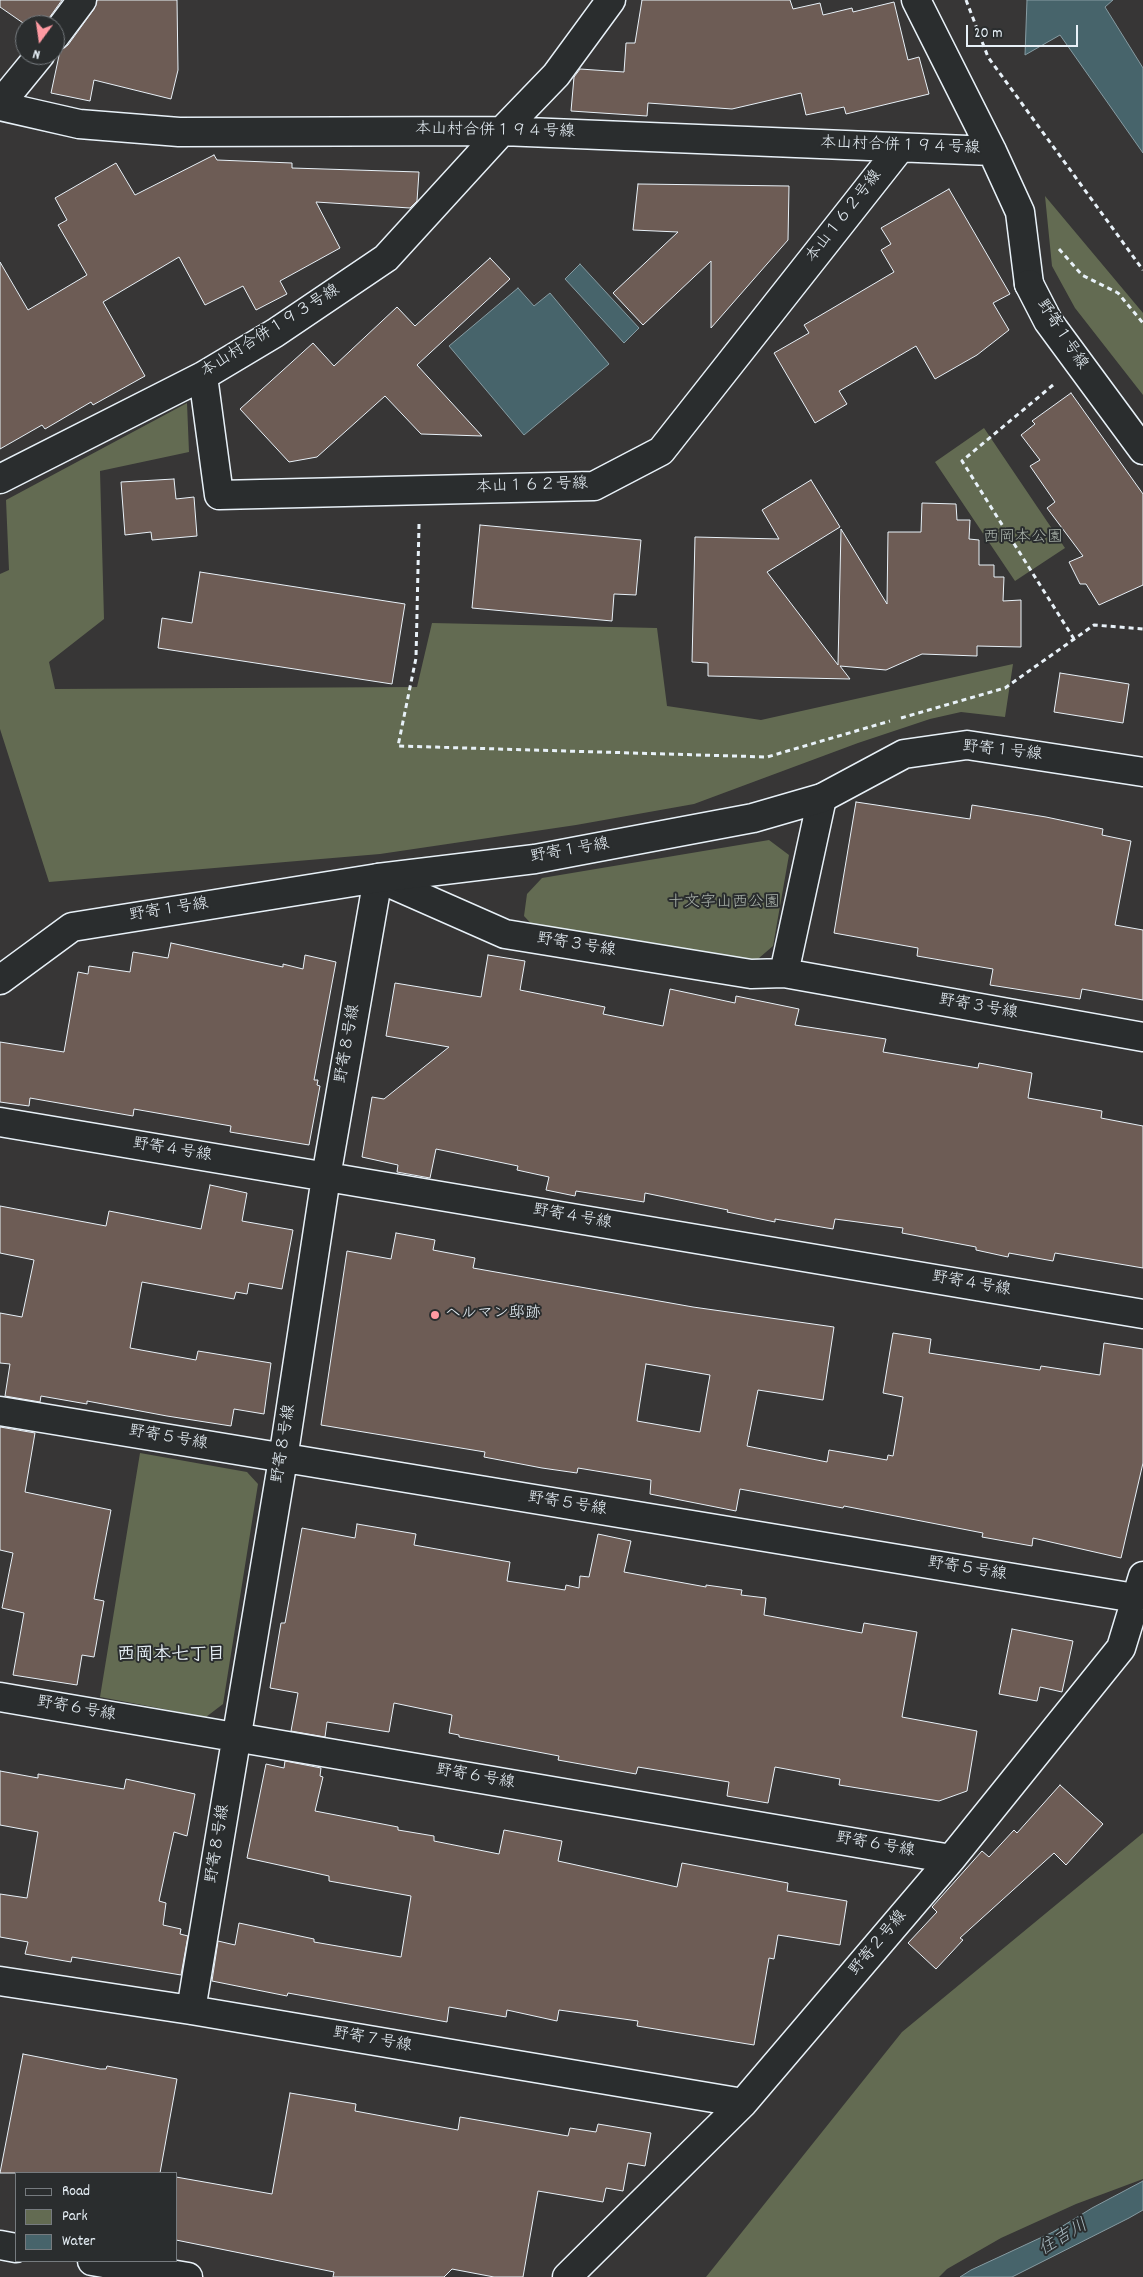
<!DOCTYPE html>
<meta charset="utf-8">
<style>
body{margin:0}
#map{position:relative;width:1143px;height:2277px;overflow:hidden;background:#373636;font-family:Dekko,sans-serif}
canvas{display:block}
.legend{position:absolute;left:15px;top:2172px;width:162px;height:90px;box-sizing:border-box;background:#2a2d2e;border:1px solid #767b7f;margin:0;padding:6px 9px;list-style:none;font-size:15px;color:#e8f1f8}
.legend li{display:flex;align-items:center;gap:10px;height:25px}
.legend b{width:25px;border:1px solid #767b7f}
.north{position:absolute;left:15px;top:15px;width:50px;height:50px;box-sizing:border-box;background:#2a2d2e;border:1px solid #767b7f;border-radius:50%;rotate:194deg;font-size:14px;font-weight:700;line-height:20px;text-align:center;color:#e8f1f8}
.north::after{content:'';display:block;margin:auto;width:18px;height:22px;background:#ff9aa2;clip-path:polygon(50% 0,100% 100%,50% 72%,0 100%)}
.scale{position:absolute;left:966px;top:25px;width:112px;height:22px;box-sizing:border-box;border:2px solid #e8f1f8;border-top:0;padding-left:6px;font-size:15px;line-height:18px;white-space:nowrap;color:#e8f1f8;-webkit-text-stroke:4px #2a2d2e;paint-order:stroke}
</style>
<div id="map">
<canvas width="1143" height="2277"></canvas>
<ul class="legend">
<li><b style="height:6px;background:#2a2d2e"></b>Road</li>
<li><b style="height:14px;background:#636b52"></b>Park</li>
<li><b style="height:14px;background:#47646b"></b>Water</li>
</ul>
<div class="north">N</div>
<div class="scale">20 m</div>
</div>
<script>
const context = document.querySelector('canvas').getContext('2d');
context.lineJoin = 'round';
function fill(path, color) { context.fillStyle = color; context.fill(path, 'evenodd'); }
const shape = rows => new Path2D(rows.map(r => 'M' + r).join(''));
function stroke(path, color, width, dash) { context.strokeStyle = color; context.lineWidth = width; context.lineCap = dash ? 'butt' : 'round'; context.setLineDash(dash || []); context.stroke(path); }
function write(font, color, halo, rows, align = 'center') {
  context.font = font + ' Dekko,"Klee One",sans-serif'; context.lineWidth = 4; context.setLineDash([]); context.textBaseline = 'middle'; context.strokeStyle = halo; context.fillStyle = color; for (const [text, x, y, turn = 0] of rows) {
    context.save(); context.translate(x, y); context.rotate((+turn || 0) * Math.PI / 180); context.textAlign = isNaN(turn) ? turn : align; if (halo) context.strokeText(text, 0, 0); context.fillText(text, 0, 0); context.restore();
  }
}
const green = shape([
 [1045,196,1143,313,1143,395,1075,308,1052,266],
 [187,403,189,452,100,471,104,619,49,662,55,689,417,687,432,623,657,628,667,706,761,720,1013,664,1005,717,961,712,930,719,858,743,694,804,576,825,380,854,49,882,0,729,0,574,9,570,6,500],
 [984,428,1065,548,1015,581,935,462],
 [769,840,789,855,773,946,752,964,537,930,524,916,527,894,542,878],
 [140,1453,247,1472,258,1484,223,1704,206,1717,100,1697],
 [1143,1833,1143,2179,1076,2204,1001,2238,947,2269,939,2277,706,2277,902,2032]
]);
const water = shape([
 [1027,0,1113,0,1105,7,1143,68,1143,153,1060,35,1025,55,1027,0],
 [580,264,639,328,624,343,565,279,580,264],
 [518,288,534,306,550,293,609,364,524,435,449,346,518,288],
 [1143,2181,1143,2210,1129,2218,1012,2277,960,2277,971,2270,1053,2232,1092,2208,1143,2181]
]);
const building = shape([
 [0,0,62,0,44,25,26,25,0,7,0,0],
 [97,0,177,0,178,70,171,99,94,80,90,101,51,93,60,51,68,45,94,9,97,0],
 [642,0,790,0,793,9,820,3,823,15,852,8,853,12,894,2,908,60,919,57,929,94,846,114,844,107,806,115,801,93,732,109,648,103,647,116,571,111,574,77,580,69,624,72,626,43,635,43,642,0],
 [214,155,217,160,292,163,292,168,419,172,417,201,410,208,316,202,340,248,280,281,287,294,256,310,243,286,205,305,179,257,103,302,145,376,93,405,91,402,45,429,42,425,0,449,0,262,28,310,87,275,58,225,67,220,55,198,116,163,135,195,214,155],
 [638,184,789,186,788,240,711,328,711,261,643,325,613,293,678,232,633,230,638,184],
 [949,189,1010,294,993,303,1009,330,977,355,935,379,916,346,839,391,847,404,815,423,774,353,809,333,804,325,894,272,881,250,891,244,881,228,949,189],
 [490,258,510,279,417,365,482,436,421,434,385,396,317,457,289,462,240,409,313,343,334,366,397,307,415,326,490,258],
 [1071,393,1143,494,1143,585,1099,605,1086,584,1080,584,1069,562,1083,556,1047,508,1055,502,1030,466,1040,460,1021,435,1035,424,1032,421,1071,393],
 [174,479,176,499,194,497,197,536,152,540,151,532,125,535,121,482,174,479],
 [811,480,840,527,767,572,838,665,841,529,887,604,888,532,921,532,922,503,956,504,957,520,970,520,969,539,979,540,979,565,994,565,994,577,1004,577,1003,601,1021,600,1021,647,977,646,977,656,922,654,886,670,840,666,850,679,708,676,708,663,692,662,695,537,779,539,762,510,811,480],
 [480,525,641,540,636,595,614,594,612,621,472,608,480,525],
 [200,572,405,604,392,684,158,648,162,618,192,623,200,572],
 [1060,673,1129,684,1123,723,1054,712,1060,673],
 [856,802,970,819,972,805,1046,817,1103,829,1102,835,1131,841,1115,925,1143,930,1143,1000,1082,989,1080,999,990,985,993,969,917,956,918,948,834,933,856,802],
 [171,943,283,967,283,964,303,969,305,955,336,962,314,1080,318,1080,317,1085,320,1086,309,1145,230,1132,231,1126,134,1109,133,1116,30,1098,29,1106,0,1102,0,1042,64,1052,78,972,88,974,89,966,130,972,133,952,168,958,171,943],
 [488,955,525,961,520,990,605,1007,603,1014,663,1026,670,989,735,1003,736,996,799,1009,795,1025,886,1039,883,1052,978,1068,979,1063,1032,1073,1028,1098,1102,1111,1101,1118,1143,1126,1143,1268,1055,1253,1053,1261,1009,1253,1008,1257,976,1250,976,1247,902,1233,903,1228,835,1219,833,1229,775,1219,775,1222,727,1212,728,1210,645,1193,644,1202,576,1191,575,1196,546,1190,549,1177,517,1170,518,1166,436,1149,430,1178,397,1172,398,1165,362,1157,372,1097,384,1099,449,1047,386,1036,395,983,481,997,488,955],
 [210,1185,247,1193,242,1221,293,1230,282,1289,249,1283,247,1294,236,1292,234,1299,142,1282,130,1348,196,1360,198,1351,271,1363,264,1414,234,1409,231,1426,167,1416,87,1401,87,1404,41,1396,40,1402,5,1396,10,1364,0,1363,0,1313,22,1317,34,1260,0,1253,0,1206,106,1226,109,1211,201,1229,210,1185],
 [396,1233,435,1240,433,1250,475,1258,473,1268,693,1307,834,1327,823,1400,758,1390,747,1446,827,1462,829,1450,887,1460,888,1455,893,1456,903,1397,883,1393,893,1333,931,1339,929,1353,1040,1370,1041,1366,1100,1375,1104,1343,1143,1349,1143,1463,1121,1558,1033,1538,1032,1546,982,1537,983,1533,844,1506,843,1508,740,1489,736,1511,650,1494,651,1480,578,1468,577,1473,542,1468,484,1457,485,1452,321,1425,347,1251,391,1259,396,1233],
 [646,1364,710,1375,700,1432,637,1421,646,1364],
 [0,1427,35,1433,25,1492,111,1510,94,1599,104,1601,94,1657,82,1655,77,1685,13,1675,24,1613,2,1608,13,1553,0,1550,0,1427],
 [357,1524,416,1534,414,1545,510,1562,507,1581,565,1590,566,1585,579,1588,580,1576,589,1577,598,1534,631,1541,624,1572,706,1587,706,1585,742,1590,741,1595,766,1598,764,1615,862,1633,864,1623,917,1632,902,1717,977,1731,967,1791,939,1801,839,1785,840,1779,775,1767,768,1803,727,1796,729,1782,638,1767,636,1774,558,1760,559,1756,459,1737,459,1735,449,1733,452,1715,394,1703,389,1732,327,1722,325,1737,291,1731,298,1693,270,1688,281,1623,285,1623,302,1528,355,1538,357,1524],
 [1012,1629,1073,1641,1062,1692,1040,1687,1037,1701,999,1694,1012,1629],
 [285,1761,321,1768,320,1776,323,1777,315,1811,398,1827,398,1830,434,1836,434,1841,499,1854,504,1830,562,1841,558,1861,677,1887,682,1863,788,1883,787,1891,847,1901,840,1945,778,1935,774,1959,769,1958,754,2045,637,2026,638,2021,559,2010,557,2021,507,2010,506,2017,449,2007,447,2022,288,1993,287,1996,212,1981,218,1941,235,1945,239,1923,314,1939,314,1942,401,1957,411,1896,329,1881,329,1876,247,1858,266,1764,284,1768,285,1761],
 [0,1771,38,1778,38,1774,124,1789,126,1779,195,1794,187,1836,174,1832,159,1901,166,1903,163,1925,181,1929,180,1934,188,1936,181,1975,72,1957,71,1962,25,1954,28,1942,0,1937,0,1894,27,1898,38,1832,0,1825,0,1771],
 [1060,1785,1103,1824,1066,1865,1054,1853,960,1938,963,1940,936,1969,908,1943,937,1912,932,1907,982,1851,989,1857,1014,1830,1017,1833,1060,1785],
 [23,2054,100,2069,106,2069,107,2066,177,2079,160,2173,0,2173,23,2054],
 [290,2093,356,2104,355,2111,458,2130,460,2117,568,2136,570,2128,596,2132,598,2124,651,2133,645,2166,628,2163,623,2191,606,2188,603,2202,538,2191,523,2277,494,2277,452,2269,444,2277,333,2277,334,2272,176,2240,176,2177,272,2194,290,2093]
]);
const path = shape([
 [966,0,988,57,1143,270],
 [1059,249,1082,275,1118,293,1143,323],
 [1053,385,962,461,1074,639],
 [419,524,416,658,398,746,767,757,890,721],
 [901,718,1005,688,1094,625,1143,629]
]);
const street = shape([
 [916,0,992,151,1020,212,1029,284],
 [55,36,82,0],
 [0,104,40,55],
 [0,106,79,124,179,132,502,131,992,151],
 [203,376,219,495,594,486,661,451,900,148],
 [0,479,203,376,275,333,386,258,502,131,556,75,611,0],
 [784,973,822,798],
 [0,1122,1143,1314],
 [0,1411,1135,1598],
 [0,1697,951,1859],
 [0,1981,191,2010,743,2103],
 [191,2010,283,1459,326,1177,378,878,505,934,751,974,784,973,1143,1037],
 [0,2245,16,2248],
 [92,2261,188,2277],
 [567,2277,743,2103,951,1859,1121,1648,1143,1576]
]);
const secondary = shape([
 [1029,284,1048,321,1143,450],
 [0,980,72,927,378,878,535,859,753,818,822,798,904,754,967,745,1143,772]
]);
const markers = [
 [435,1315,5,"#ff9aa2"]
];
const streetNames = [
 ["本山村合併１９４号線",495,132,1],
 ["本山村合併１９４号線",900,147,2],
 ["本山１６２号線",845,217,-52],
 ["本山村合併１９３号線",271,332,-32],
 ["野寄１号線",1061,335,57],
 ["本山１６２号線",532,487,-2],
 ["野寄１号線",1002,752,6],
 ["野寄１号線",570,852,-10],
 ["野寄１号線",169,911,-9],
 ["野寄３号線",576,946,9],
 ["野寄３号線",978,1008,10],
 ["野寄８号線",349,1044,-80],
 ["野寄４号線",172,1151,9],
 ["野寄４号線",572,1218,10],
 ["野寄４号線",971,1285,10],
 ["野寄５号線",168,1439,10],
 ["野寄８号線",285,1444,-81],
 ["野寄５号線",567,1505,9],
 ["野寄５号線",967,1570,9],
 ["野寄６号線",76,1710,10],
 ["野寄６号線",475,1778,10],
 ["野寄８号線",219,1844,-81],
 ["野寄６号線",875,1846,10],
 ["野寄２号線",879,1944,-50],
 ["野寄７号線",372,2041,10]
];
const parkNames = [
 ["西岡本公園",1023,539],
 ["十文字山西公園",724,904]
];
const poiNames = [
 ["ヘルマン邸跡",445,1315]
];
const neighbourhoodNames = [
 ["西岡本七丁目",171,1657]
];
const waterNames = [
 ["住吉川",1064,2239,-31]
];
fill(green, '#636b52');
fill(water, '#47646b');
stroke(water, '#879ca3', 1);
fill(building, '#6d5c55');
stroke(building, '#e8f1f8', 1);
stroke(street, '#e8f1f8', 31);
stroke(secondary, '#e8f1f8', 31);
stroke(path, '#e8f1f8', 3, [5, 4]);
stroke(street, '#2a2d2e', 28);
stroke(secondary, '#2a2d2e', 28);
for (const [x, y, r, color] of markers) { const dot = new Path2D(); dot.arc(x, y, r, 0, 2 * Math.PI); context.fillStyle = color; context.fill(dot); stroke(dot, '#2a2d2e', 2); }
write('16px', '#e8f1f8', '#2a2d2e', streetNames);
write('16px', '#acb5ad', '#2a2d2e', parkNames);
write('16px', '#e8f1f8', '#2a2d2e', poiNames, 'left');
write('bold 18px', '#e8f1f8', '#2a2d2e', neighbourhoodNames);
write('italic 18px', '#a8b9c0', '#2a2d2e', waterNames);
</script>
